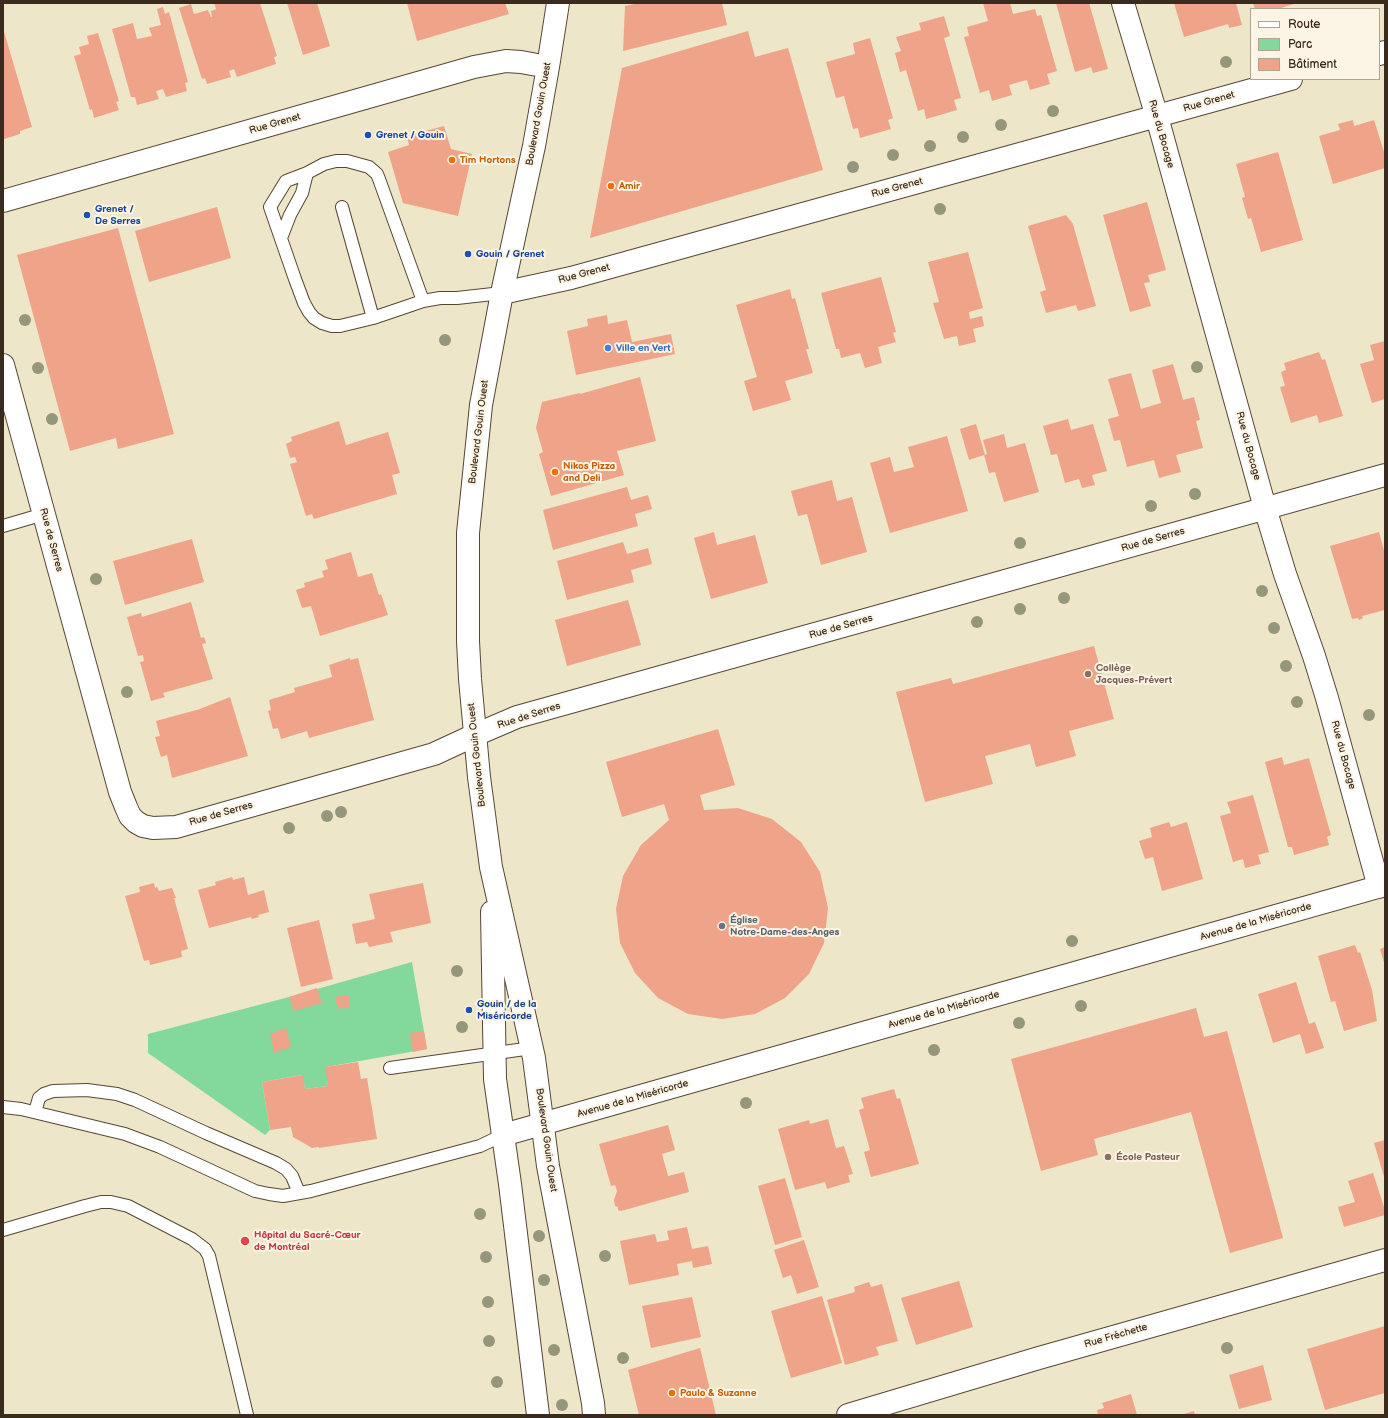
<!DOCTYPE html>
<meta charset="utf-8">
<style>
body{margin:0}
#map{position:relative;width:1388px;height:1418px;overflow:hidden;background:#ede6c8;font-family:"Balsamiq Sans",sans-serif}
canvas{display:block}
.frame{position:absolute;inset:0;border:4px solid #3b2a1e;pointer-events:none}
.legend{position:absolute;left:1250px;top:8px;width:130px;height:72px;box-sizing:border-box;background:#fcf5e5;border:1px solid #afa495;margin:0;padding:5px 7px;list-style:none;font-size:12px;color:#3b2a1e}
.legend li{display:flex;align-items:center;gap:8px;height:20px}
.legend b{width:20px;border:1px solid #afa495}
</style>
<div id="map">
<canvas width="1388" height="1418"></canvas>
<div class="frame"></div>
<ul class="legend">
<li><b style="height:5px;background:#fff"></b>Route</li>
<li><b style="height:11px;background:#83d89b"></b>Parc</li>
<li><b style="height:11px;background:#efa388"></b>Bâtiment</li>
</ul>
</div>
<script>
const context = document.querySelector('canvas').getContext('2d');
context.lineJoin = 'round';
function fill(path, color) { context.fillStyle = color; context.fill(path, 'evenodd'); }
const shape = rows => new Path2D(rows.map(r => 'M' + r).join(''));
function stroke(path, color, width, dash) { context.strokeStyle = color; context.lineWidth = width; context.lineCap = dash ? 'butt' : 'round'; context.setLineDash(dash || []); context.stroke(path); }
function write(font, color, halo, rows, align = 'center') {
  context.font = font + ' "Balsamiq Sans",sans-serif'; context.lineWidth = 4; context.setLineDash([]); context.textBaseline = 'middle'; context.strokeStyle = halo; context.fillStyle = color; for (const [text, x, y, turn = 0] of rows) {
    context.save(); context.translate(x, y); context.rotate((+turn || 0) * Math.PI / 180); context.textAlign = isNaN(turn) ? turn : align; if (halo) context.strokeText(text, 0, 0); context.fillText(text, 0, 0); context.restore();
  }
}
const green = shape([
 [412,962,427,1049,326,1067,328,1086,305,1089,302,1075,262,1082,270,1130,265,1135,148,1053,148,1034,289,997]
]);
const building = shape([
 [214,3,260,3,277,56,274,57,276,64,237,77,234,69,229,71,231,77,207,84,205,78,202,79,179,8,191,4,194,14,208,10,211,17,212,17,211,11,216,9],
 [287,3,317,3,330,46,303,55],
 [407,3,505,3,509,14,417,41],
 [639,3,722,3,727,25,623,51,625,6],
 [983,3,1010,3,1013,14,1035,9,1037,16,1041,15,1057,71,1047,74,1050,84,1030,90,1027,80,1019,82,1009,85,1012,95,992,101,989,90,980,93,964,37,969,36,967,27,988,21],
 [1056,3,1089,3,1108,69,1093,73,1091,67,1075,72],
 [1174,3,1236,3,1242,25,1229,28,1228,24,1184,37],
 [1253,3,1297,3,1278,9,1255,9],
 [163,7,165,14,169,12,188,82,185,83,187,91,166,97,163,89,156,91,159,99,137,105,135,97,131,97,112,29,133,23,137,39,152,36,149,28,161,25,157,9],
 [944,16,950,36,944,38,961,98,954,100,957,110,926,119,924,109,918,111,906,70,900,72,895,53,901,51,896,37,921,30,919,23],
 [3,28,32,127,20,131,20,134,4,139],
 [748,31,755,57,788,48,823,170,590,238,622,68],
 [98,33,119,101,116,102,119,110,94,118,92,109,90,110,74,56,81,54,79,47,89,44,87,36],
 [870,38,893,118,888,120,891,129,860,138,858,128,853,129,844,96,836,98,826,62,855,54,853,43],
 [1353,120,1354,126,1374,120,1385,155,1385,168,1333,184,1319,136,1340,130,1338,124],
 [444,126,451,149,472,154,458,216,403,203,388,152,409,145,407,136],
 [1278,152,1303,240,1261,252,1251,218,1248,219,1242,198,1245,197,1236,164],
 [1147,202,1166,270,1148,275,1150,282,1144,283,1151,306,1130,312,1103,215],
 [217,207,231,258,149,282,135,231],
 [1066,215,1073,224,1096,306,1078,311,1076,305,1046,313,1040,292,1046,290,1028,226],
 [118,228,174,434,118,449,116,438,70,451,17,255],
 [968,252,983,308,969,312,970,319,982,316,984,326,973,329,976,342,959,346,957,336,944,339,933,303,939,302,928,262],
 [881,277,896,332,893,333,896,342,878,347,882,363,865,368,860,353,841,358,839,349,836,349,821,293],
 [790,289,792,299,795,298,809,349,806,349,813,373,785,381,791,400,753,411,744,381,757,377,736,305],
 [607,315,608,324,627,320,632,342,671,334,675,354,576,375,567,331,588,326,587,319],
 [1385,341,1385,399,1372,403,1360,364,1374,360,1370,345],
 [1319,352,1322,360,1325,359,1343,416,1319,423,1317,415,1291,423,1280,387,1285,386,1281,372,1286,370,1284,363],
 [1173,364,1183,400,1194,397,1200,420,1196,421,1203,448,1176,455,1181,472,1159,478,1154,460,1127,467,1120,440,1114,441,1108,419,1119,416,1108,379,1131,373,1141,409,1161,403,1152,370],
 [640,377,656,441,617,451,624,475,551,496,539,454,543,452,536,428,542,402,580,393,580,394],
 [1068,419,1071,430,1093,424,1107,471,1092,475,1095,485,1082,488,1079,479,1065,483,1057,454,1051,455,1043,426],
 [339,421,346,445,388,432,400,473,392,475,397,494,314,519,312,514,306,516,290,464,297,462,295,457,290,458,286,444,292,441,291,437],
 [976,424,985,455,987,454,983,440,1004,434,1007,448,1025,443,1039,492,1004,502,995,472,989,473,984,455,969,460,960,429],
 [947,436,968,511,890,533,870,463,890,457,894,472,914,467,908,447],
 [832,480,837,501,852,497,867,552,821,565,807,514,798,516,791,491],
 [627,487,631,500,648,495,652,509,635,514,638,526,553,550,543,510],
 [714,532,717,545,755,535,768,583,711,599,694,538],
 [1379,532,1385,554,1385,610,1362,616,1363,618,1359,620,1358,618,1352,619,1330,546],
 [192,539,204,582,125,605,113,561],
 [623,542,627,554,648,548,652,564,631,570,634,582,567,600,557,561],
 [351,552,358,577,372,573,379,595,381,594,388,615,320,636,311,606,302,608,296,590,305,587,304,583,324,577,322,571,328,569,325,560],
 [628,600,641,645,567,666,555,620],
 [191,602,201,638,204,637,206,643,202,644,213,679,163,693,165,697,151,701,140,662,144,661,143,655,138,656,127,617,141,613,142,617],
 [1094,646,1114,719,1069,731,1076,756,1036,767,1030,744,985,756,993,784,925,802,896,692,951,678,953,684],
 [350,658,350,660,358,658,374,720,309,738,307,731,281,739,278,728,273,729,268,711,271,710,269,700,295,692,294,688,332,677,329,665],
 [230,697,248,756,172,778,167,755,161,757,155,737,160,736,156,721,200,709],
 [718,729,735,785,700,795,704,810,738,808,772,819,801,842,820,872,828,908,824,943,809,974,785,998,755,1014,722,1019,688,1014,658,998,635,973,620,943,616,909,623,876,641,845,669,820,664,804,622,817,606,762],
 [1282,757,1284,765,1309,758,1331,835,1327,837,1329,845,1294,855,1292,847,1288,847,1265,762],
 [1253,795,1269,852,1258,855,1261,864,1245,868,1243,859,1233,862,1220,816,1231,813,1227,802],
 [1169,822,1171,827,1187,822,1203,879,1162,891,1153,857,1145,859,1139,841,1152,837,1150,828],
 [232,877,233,880,244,877,248,895,264,890,269,912,258,915,259,917,252,919,251,917,209,928,198,890,216,885,215,882],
 [154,883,155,888,157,887,159,891,172,888,176,898,174,898,188,949,181,951,182,957,150,965,149,960,144,961,125,896,140,892,139,887],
 [423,883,431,923,390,932,393,942,369,947,367,942,356,944,352,924,375,919,369,894],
 [319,920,333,979,301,987,287,928],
 [1355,945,1358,953,1360,952,1372,990,1377,1021,1344,1031,1335,1001,1331,1002,1318,956],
 [1385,947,1385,966,1380,949],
 [1296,982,1309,1024,1315,1022,1324,1048,1306,1054,1300,1034,1273,1043,1258,994],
 [317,988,322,1003,294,1011,289,997],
 [349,995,349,1007,338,1009,335,997],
 [1196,1008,1204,1037,1227,1031,1283,1238,1230,1253,1191,1112,1094,1139,1098,1155,1041,1171,1011,1059],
 [286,1028,291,1047,274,1053,270,1034],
 [424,1031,427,1049,413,1052,410,1033],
 [358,1062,361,1079,367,1078,377,1139,319,1148,319,1147,312,1148,293,1137,291,1127,270,1130,262,1082,303,1075,305,1089,328,1086,325,1067],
 [894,1089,897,1099,900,1098,919,1164,871,1177,864,1152,870,1150,859,1110,864,1108,861,1098],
 [828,1119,836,1148,844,1146,853,1174,848,1175,850,1182,827,1189,825,1182,795,1190,778,1129,809,1120,810,1124],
 [668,1125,675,1150,662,1154,668,1176,684,1172,689,1192,621,1211,618,1210,618,1207,615,1206,614,1200,617,1191,615,1185,611,1186,599,1144],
 [1385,1140,1385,1180,1374,1143],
 [1373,1173,1385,1210,1385,1215,1344,1227,1338,1207,1355,1202,1348,1181],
 [785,1178,802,1237,775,1245,758,1186],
 [687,1227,692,1249,708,1246,712,1264,693,1268,692,1261,677,1264,679,1275,629,1285,620,1241,655,1234,657,1242,669,1240,667,1231],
 [804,1240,819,1287,797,1294,791,1275,783,1278,774,1250],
 [959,1281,973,1327,916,1345,901,1298],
 [869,1282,871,1287,882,1284,898,1341,876,1347,879,1355,845,1365,827,1300,855,1292,854,1287],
 [822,1296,842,1363,791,1378,771,1311],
 [692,1297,701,1337,651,1348,642,1306],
 [1385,1326,1385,1393,1325,1410,1307,1349],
 [700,1348,716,1415,639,1415,628,1370],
 [1263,1365,1272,1400,1239,1409,1229,1375],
 [1131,1394,1137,1415,1098,1415,1097,1410,1104,1408,1102,1403],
 [1194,1411,1195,1415,1181,1415]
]);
const lane = shape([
 [342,207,373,318,423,301,440,298,457,298,502,293],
 [281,238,290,215,302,193,307,173],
 [373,318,340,326,332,326,322,323,314,318,309,312,304,303,295,279,270,207,286,181,307,173,324,164,336,161,347,161,369,167,377,174,379,179,423,301],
 [3,526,44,514],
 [390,1068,532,1048],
 [3,1107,21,1109,125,1134,160,1147,255,1191,269,1194,283,1196,311,1191,480,1146,503,1135],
 [35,1112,39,1098,44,1094,53,1091,87,1090,117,1094,135,1100,206,1133,276,1163,286,1169,292,1176,299,1193],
 [3,1230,85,1206,101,1202,111,1202,128,1206,192,1239,205,1249,209,1256,247,1415]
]);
const street = shape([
 [1123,3,1157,117,1265,508,1285,574,1314,656,1327,698,1379,887],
 [1379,54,1385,52],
 [502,293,571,278,1291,79],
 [3,365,120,792,126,807,130,816,136,822,143,826,153,828,176,827,434,754,475,735,517,717,1385,475],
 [503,1135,1385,885],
 [848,1415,1039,1358,1385,1260]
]);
const secondary = shape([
 [558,3,548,67,534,146,502,293,481,405,468,533,468,641,470,679,479,777,491,867,534,1058,548,1166,593,1403,594,1415],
 [3,201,474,67,506,61,521,62,548,67],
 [492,912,495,1079,510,1184,538,1415]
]);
const trees = [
 [1226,62],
 [1053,111],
 [1001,125],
 [963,137],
 [930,146],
 [893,155],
 [853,167],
 [940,209],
 [25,320],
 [445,340],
 [1197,367],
 [38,368],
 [52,419],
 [1195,494],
 [1151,506],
 [1020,543],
 [96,579],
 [1262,591],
 [1064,598],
 [1020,609],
 [977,622],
 [1274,628],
 [1286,666],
 [127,692],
 [1297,702],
 [1369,715],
 [341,812],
 [327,816],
 [289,828],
 [1072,941],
 [457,971],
 [1081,1006],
 [1019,1023],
 [462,1027],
 [934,1050],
 [746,1103],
 [480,1214],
 [539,1236],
 [605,1256],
 [486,1257],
 [544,1280],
 [488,1302],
 [489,1341],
 [1227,1348],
 [554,1350],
 [623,1358],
 [497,1382],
 [562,1405]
];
const markers = [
 [368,135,4,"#1a4fb4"],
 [452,160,4,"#e8710a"],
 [611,186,4,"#e8710a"],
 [87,215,4,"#1a4fb4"],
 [468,254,4,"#1a4fb4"],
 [608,348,4,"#3f7fe0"],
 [555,472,4,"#e8710a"],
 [1088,674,4,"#8d6e63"],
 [722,926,4,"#6b7280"],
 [469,1010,4,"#1a4fb4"],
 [1108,1157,4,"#8d6e63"],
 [245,1241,5,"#e0444e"],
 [672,1393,4,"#e8710a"]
];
const streetNames = [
 ["Rue Grenet",1209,102,-16],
 ["Boulevard Gouin Ouest",539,114,-80],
 ["Rue Grenet",275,124,-16],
 ["Rue du Bocage",1161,134,74],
 ["Rue Grenet",897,188,-15],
 ["Rue Grenet",584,274,-15],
 ["Boulevard Gouin Ouest",479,432,-83],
 ["Rue du Bocage",1248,446,75],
 ["Rue de Serres",51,540,75],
 ["Rue de Serres",1153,540,-16],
 ["Rue de Serres",841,627,-16],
 ["Rue de Serres",529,716,-18],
 ["Boulevard Gouin Ouest",477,755,-96],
 ["Rue du Bocage",1343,755,75],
 ["Rue de Serres",221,814,-16],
 ["Avenue de la Miséricorde",1256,922,-16],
 ["Avenue de la Miséricorde",944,1010,-16],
 ["Avenue de la Miséricorde",633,1099,-16],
 ["Boulevard Gouin Ouest",546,1140,82],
 ["Rue Fréchette",1116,1336,-16]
];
const transitNames = [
 ["Grenet / Gouin",376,135],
 ["Grenet /",95,209],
 ["De Serres",95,221],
 ["Gouin / Grenet",476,254],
 ["Gouin / de la",477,1004],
 ["Miséricorde",477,1016]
];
const foodNames = [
 ["Tim Hortons",460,160],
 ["Amir",619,186],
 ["Nikos Pizza",563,466],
 ["and Deli",563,478],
 ["Paulo & Suzanne",680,1393]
];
const shopNames = [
 ["Ville en Vert",616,348]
];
const educationNames = [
 ["Collège",1096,668],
 ["Jacques-Prévert",1096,680],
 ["École Pasteur",1116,1157]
];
const worshipNames = [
 ["Église",730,920],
 ["Notre-Dame-des-Anges",730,932]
];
const healthNames = [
 ["Hôpital du Sacré-Cœur",254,1235],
 ["de Montréal",254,1247]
];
fill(green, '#83d89b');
fill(building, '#efa388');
stroke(lane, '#564638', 14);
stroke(street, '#564638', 24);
stroke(secondary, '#564638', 24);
stroke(lane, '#fff', 12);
stroke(street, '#fff', 22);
stroke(secondary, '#fff', 22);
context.fillStyle = '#95977c';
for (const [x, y] of trees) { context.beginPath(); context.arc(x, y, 6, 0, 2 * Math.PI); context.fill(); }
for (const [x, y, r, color] of markers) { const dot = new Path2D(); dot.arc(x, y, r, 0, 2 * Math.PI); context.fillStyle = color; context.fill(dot); stroke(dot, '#fcf5e5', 1.5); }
write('10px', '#3b2a1e', '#fcf5e5', streetNames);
write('bold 10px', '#164399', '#fcf5e5', transitNames, 'left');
write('bold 10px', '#c56008', '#fcf5e5', foodNames, 'left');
write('bold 10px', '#366cbe', '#fcf5e5', shopNames, 'left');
write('bold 10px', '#785e54', '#fcf5e5', educationNames, 'left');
write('bold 10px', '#5b616d', '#fcf5e5', worshipNames, 'left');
write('bold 10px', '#be3a42', '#fcf5e5', healthNames, 'left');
</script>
